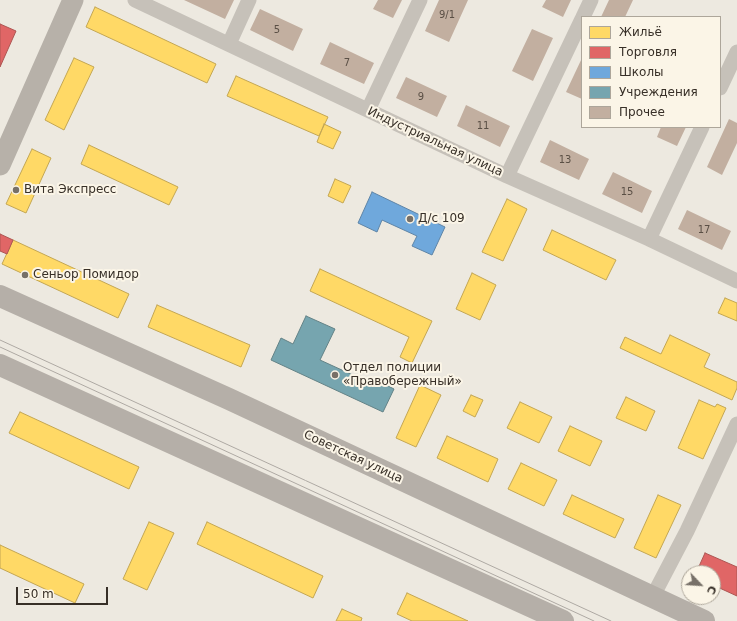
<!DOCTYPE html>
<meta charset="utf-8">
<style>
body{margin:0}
#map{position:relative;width:737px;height:621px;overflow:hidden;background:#ede9e0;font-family:"DejaVu Sans",sans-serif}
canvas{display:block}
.legend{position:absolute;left:581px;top:16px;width:140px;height:112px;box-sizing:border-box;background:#fbf5e7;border:1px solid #ada69a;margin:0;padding:5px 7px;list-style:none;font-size:12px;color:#372f27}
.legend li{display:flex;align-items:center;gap:8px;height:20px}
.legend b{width:20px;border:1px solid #ada69a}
.north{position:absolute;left:681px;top:565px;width:40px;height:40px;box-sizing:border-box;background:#fbf5e7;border:1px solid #ada69a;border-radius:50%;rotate:115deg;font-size:11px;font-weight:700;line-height:16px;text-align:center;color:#372f27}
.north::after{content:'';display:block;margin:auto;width:14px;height:18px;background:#777068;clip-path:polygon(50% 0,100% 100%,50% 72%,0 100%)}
.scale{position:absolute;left:16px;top:587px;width:92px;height:18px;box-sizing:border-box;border:2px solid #372f27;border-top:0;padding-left:5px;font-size:12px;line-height:14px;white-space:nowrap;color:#372f27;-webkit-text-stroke:3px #fbf5e7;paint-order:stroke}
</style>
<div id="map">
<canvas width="737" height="621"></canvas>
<ul class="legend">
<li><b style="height:11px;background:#ffd966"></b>Жильё</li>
<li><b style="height:11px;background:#e06666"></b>Торговля</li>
<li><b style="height:11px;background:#6fa8dc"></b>Школы</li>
<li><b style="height:11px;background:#76a5af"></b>Учреждения</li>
<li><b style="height:11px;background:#c2afa0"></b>Прочее</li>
</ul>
<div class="north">С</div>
<div class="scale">50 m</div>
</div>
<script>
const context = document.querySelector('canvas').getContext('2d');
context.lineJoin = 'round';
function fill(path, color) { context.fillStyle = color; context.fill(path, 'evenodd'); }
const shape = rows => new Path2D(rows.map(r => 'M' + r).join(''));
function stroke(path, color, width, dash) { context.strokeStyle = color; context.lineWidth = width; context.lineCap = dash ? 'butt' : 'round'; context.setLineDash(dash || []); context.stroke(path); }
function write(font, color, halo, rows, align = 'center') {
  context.font = font + ' "DejaVu Sans",sans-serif'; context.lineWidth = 4; context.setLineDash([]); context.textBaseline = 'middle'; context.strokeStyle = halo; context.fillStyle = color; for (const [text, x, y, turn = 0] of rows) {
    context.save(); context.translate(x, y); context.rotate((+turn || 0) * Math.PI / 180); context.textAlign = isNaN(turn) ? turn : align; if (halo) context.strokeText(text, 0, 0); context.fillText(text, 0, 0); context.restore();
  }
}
const homes = shape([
 [95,7,216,64,207,83,86,27,95,7],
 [74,58,94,67,64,130,45,120,74,58],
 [236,76,328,117,319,136,227,96,236,76],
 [324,124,341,132,333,149,317,142,324,124],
 [89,145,178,187,169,205,81,164,89,145],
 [32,149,51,158,26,213,6,204,32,149],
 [335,179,351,186,343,203,328,196,335,179],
 [507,199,527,209,503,261,482,252,507,199],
 [552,230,616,260,606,280,543,250,552,230],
 [13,240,129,294,118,318,2,264,13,240],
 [320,269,432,321,412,363,400,357,409,337,310,291,320,269],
 [472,273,496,285,480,320,456,309,472,273],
 [725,298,737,303,737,321,718,313,725,298],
 [157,305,250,345,241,367,148,327,157,305],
 [670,335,710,354,704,367,737,382,737,388,732,400,620,348,625,337,661,354,670,335],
 [420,385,441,395,416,447,396,438,420,385],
 [471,395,483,400,475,417,463,411,471,395],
 [626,397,655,411,646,431,616,418,626,397],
 [699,400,715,407,717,404,726,408,703,459,678,448,699,400],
 [520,402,552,417,539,443,507,428,520,402],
 [20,412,139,467,129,489,9,433,20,412],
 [570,426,602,441,590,466,558,451,570,426],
 [447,436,498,459,488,482,437,458,447,436],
 [521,463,557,480,544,506,508,489,521,463],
 [572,495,624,519,615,538,563,514,572,495],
 [658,495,681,505,656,558,634,548,658,495],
 [149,522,174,533,147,590,123,579,149,522],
 [207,522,323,576,313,598,197,544,207,522],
 [0,545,84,584,75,603,0,568,0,545],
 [407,593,468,621,412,621,397,614,407,593],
 [342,609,362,618,361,621,336,621,342,609]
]);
const shops = shape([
 [0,24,16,31,0,67,0,24],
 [0,234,13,240,7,254,0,251,0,234],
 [705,553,737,567,737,596,713,585,713,573,696,573,705,553]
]);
const schools = shape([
 [372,192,445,227,432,255,412,246,417,236,382,220,377,232,358,223,372,192]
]);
const public = shape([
 [306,316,335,329,320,360,368,382,370,377,394,389,383,412,271,360,281,338,293,344,306,316]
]);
const building = shape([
 [184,0,234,0,225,19],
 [378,0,402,0,393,18,373,9],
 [439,0,468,0,449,42,425,31],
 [546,0,571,0,563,17,542,7],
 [609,0,633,0,625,17,601,17],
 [260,9,303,29,293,51,250,30],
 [532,29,553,38,533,81,512,71],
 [330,42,374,63,364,84,320,64],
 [582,58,582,99,566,92],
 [406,77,447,96,437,117,396,98],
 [466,105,510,126,500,147,457,126],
 [729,119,737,123,737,143,722,175,707,167],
 [661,127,686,127,677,146,657,137],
 [550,140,589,159,579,180,540,162],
 [613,172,652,191,642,213,602,194],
 [687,210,731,231,722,250,678,229]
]);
const minor = shape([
 [135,0,507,176,649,239,737,281],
 [583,17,591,0],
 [229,44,249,0],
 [720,88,737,52],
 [368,110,420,0],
 [507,176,582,19],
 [649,239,702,127],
 [653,596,687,531,737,424]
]);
const secondary = shape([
 [0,165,73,0]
]);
const primary = shape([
 [0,296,229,399,704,621],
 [0,365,563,621]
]);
const tram = shape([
 [0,340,611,621],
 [0,347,594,621]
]);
const markers = [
 [16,190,4,"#777068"],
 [410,219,4,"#777068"],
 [25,275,4,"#777068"],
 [335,375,4,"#777068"]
];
const numberNames = [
 ["9/1",447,15],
 ["5",277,30],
 ["7",347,63],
 ["9",421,97],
 ["11",483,126],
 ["13",565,160],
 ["15",627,192],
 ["17",704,230]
];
const streetNames = [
 ["Индустриальная улица",435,142,25],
 ["Советская улица",353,457,25]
];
const poiNames = [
 ["Вита Экспресс",24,190],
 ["Д/с 109",418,219],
 ["Сеньор Помидор",33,275],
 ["Отдел полиции",343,368],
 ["«Правобережный»",343,382]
];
fill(homes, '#ffd966');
stroke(homes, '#c3a653', 1);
fill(shops, '#e06666');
stroke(shops, '#ad5653', 1);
fill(schools, '#6fa8dc');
stroke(schools, '#5e84a6', 1);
fill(public, '#76a5af');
stroke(public, '#638286', 1);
fill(building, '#c2afa0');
stroke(minor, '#c6c1b9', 15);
stroke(secondary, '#b7b1a9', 21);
stroke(primary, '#b5afa8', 22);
stroke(tram, '#aea9a3', 1);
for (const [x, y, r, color] of markers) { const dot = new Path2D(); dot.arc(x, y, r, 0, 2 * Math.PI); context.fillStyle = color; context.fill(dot); stroke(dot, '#fbf5e7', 1.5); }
write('10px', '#5a4f45', null, numberNames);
write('12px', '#372f27', '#fbf5e7', streetNames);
write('12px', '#372f27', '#fbf5e7', poiNames, 'left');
</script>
